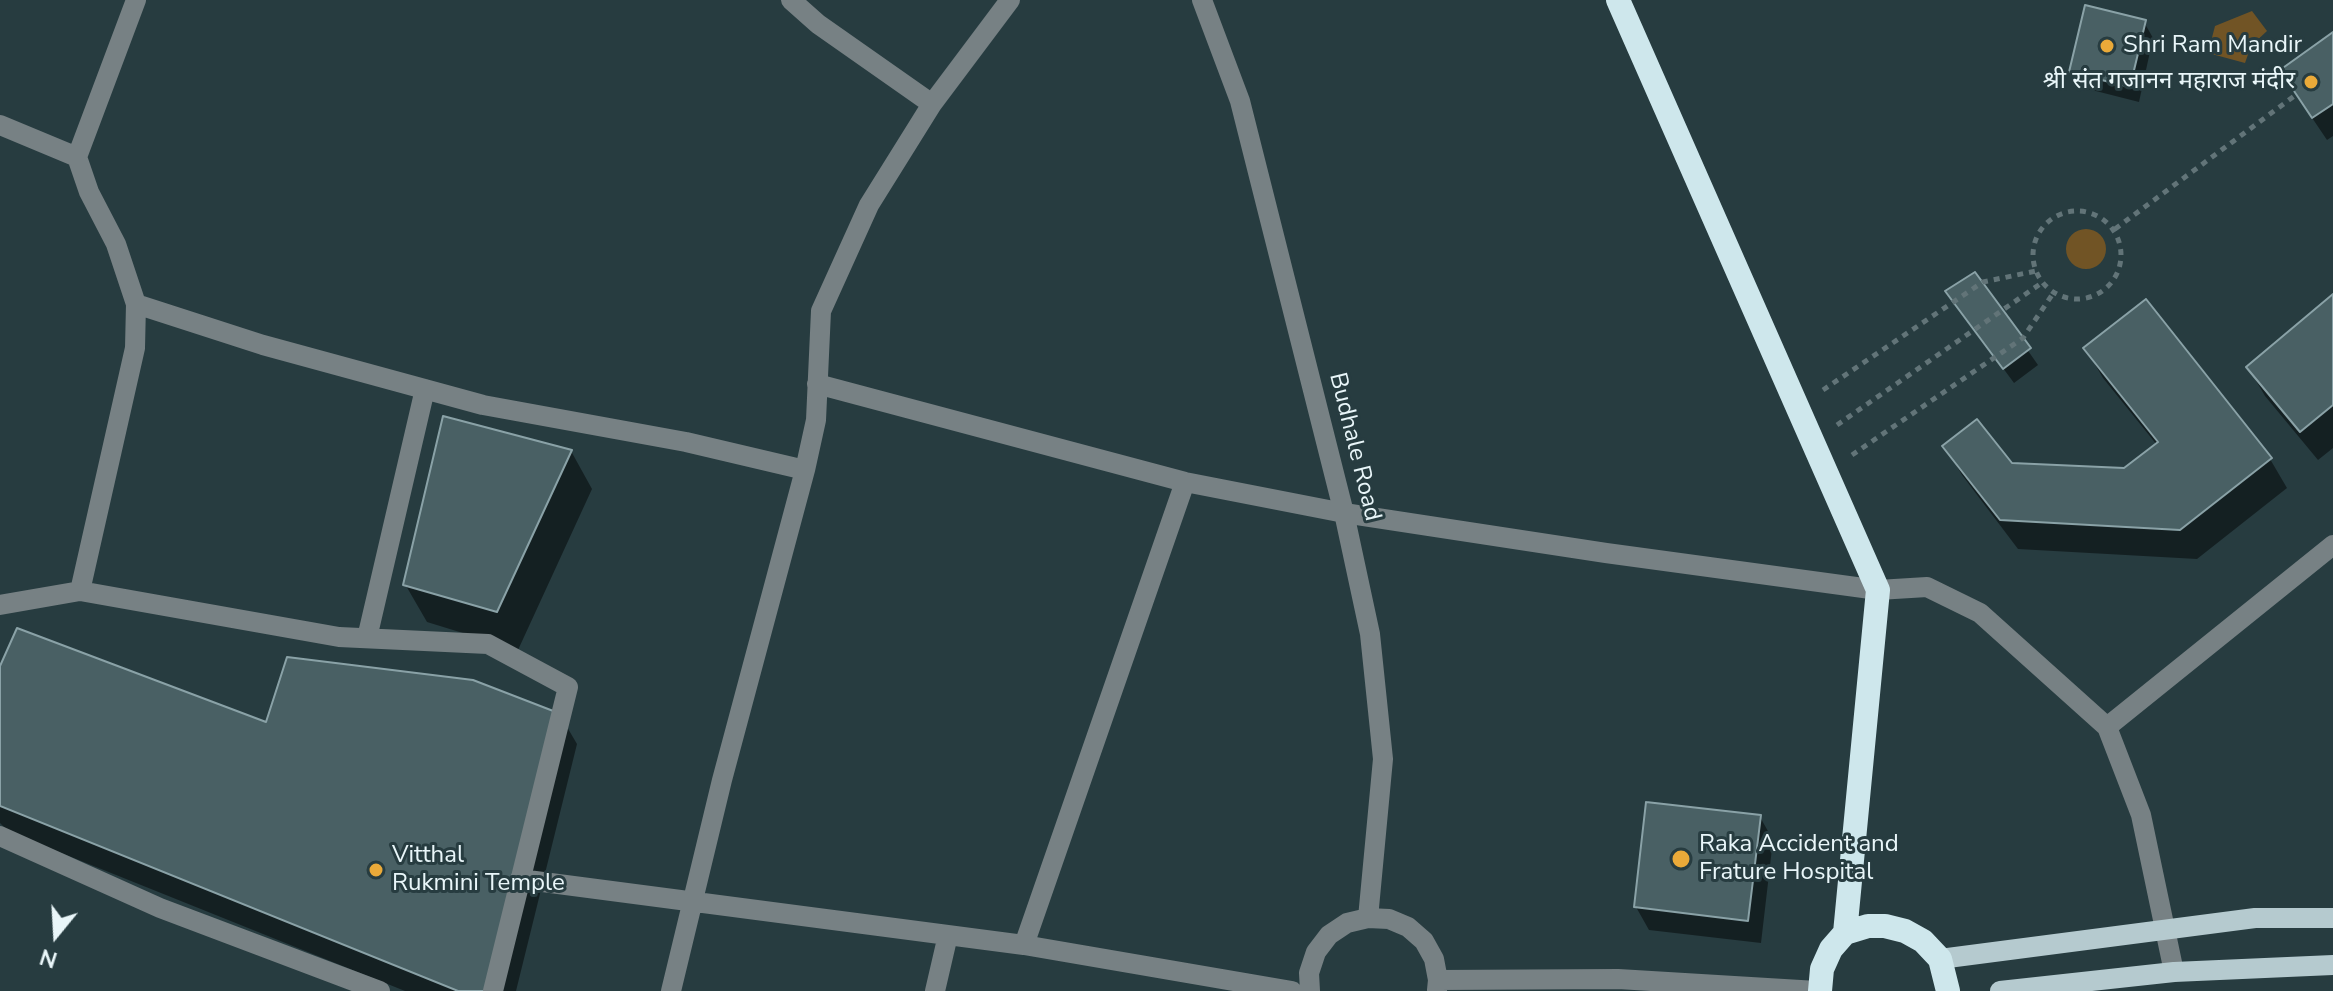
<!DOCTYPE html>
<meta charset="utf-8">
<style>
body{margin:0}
#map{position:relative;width:2333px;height:991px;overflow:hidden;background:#273c40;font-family:"Nunito Sans",sans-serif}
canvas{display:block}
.north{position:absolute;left:16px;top:895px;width:80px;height:80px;-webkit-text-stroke:6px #273c40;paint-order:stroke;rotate:198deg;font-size:22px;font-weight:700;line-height:32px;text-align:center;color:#e9f6f9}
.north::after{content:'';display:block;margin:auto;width:28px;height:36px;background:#e9f6f9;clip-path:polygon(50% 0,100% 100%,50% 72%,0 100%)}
</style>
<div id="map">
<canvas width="2333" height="991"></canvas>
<div class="north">N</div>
</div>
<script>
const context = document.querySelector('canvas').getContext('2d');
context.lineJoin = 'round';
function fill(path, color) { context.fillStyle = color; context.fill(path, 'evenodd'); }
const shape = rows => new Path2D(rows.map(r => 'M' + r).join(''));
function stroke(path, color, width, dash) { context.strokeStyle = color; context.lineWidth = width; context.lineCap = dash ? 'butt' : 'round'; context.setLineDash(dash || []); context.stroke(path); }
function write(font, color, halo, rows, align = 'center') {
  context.font = font + ' "Nunito Sans","Noto Sans Devanagari",sans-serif'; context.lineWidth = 6; context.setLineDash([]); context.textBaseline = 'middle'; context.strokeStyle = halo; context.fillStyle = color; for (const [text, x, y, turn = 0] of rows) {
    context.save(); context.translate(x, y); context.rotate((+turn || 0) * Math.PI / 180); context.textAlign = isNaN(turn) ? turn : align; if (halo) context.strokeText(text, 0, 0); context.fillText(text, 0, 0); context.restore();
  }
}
const green = shape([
 [2252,11,2267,31,2251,46,2245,63,2208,53,2215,26],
 '2066 249a20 20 0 1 1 40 0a20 20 0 1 1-40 0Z'
]);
const shadow = shape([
 [2144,22,2153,38,2139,102,2080,87,2071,72],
 [2333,35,2333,136,2327,140,2296,94],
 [1975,275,2038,365,2014,383,1947,292],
 [2333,297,2333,448,2318,460,2265,396,2248,367],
 [2086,349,2270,459,2287,488,2197,559,2018,549,1962,475,1945,446,2011,465,2124,470,2157,445,2103,378],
 [571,451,592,489,518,650,427,622,405,584],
 [0,669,267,725,560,715,577,744,516,991,405,991,9,832,0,823],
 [1760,817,1773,840,1761,943,1649,930,1636,907]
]);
const building = shape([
 [2085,5,2146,20,2130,87,2069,72,2085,5],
 [2333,32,2333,104,2312,118,2280,70,2333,32],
 [1975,272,2031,348,2003,369,1945,291,1975,272],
 [2333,294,2333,405,2300,432,2246,367,2333,294],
 [2146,299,2272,458,2180,530,2000,520,1942,446,1977,419,2012,463,2124,468,2158,442,2083,348,2146,299],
 [443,416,572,450,497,612,403,585,443,416],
 [17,628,266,722,287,657,473,680,561,714,493,991,458,991,0,806,0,666,17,628],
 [1646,802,1761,815,1748,921,1634,907,1646,802]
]);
const path = shape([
 '2033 255a44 44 0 1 1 88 0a44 44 0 1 1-88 0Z',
 [2115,229,2297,94],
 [1823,390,1983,282,2036,271],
 [1837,425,2043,282],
 [1852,455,2023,338,2054,292]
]);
const minor = shape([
 [136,0,77,157,89,192,116,244,136,304],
 [791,0,818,24,932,104],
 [1202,0,1240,101,1344,513,1370,634,1383,759,1368,918],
 [0,125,77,157],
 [817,384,1185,482,1344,513,1606,553,1878,590,1927,587,1980,613,2107,727,2141,815,2174,972],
 [80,591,135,348,136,304,263,345,483,405,686,442,805,470],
 [0,605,80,591,339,637,488,644,568,687,493,991],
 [367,638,425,389],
 [2107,727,2333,545],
 [0,836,160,908,380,991],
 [520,879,1024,945,1292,991],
 [1024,945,1185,482],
 [1438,980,1618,979,1817,991],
 [671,991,722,780,805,470,816,420,821,311,869,205,932,104,1010,0],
 [935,991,948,935],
 [1310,991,1309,973,1316,952,1329,935,1347,923,1368,918,1389,919,1408,927,1424,941,1434,959,1438,980,1437,990]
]);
const major = shape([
 [1940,959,2255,918,2333,918],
 [2000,991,2174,972,2333,965]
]);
const highway = shape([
 [1618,0,1878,590,1845,933],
 [1820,991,1822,969,1831,949,1845,933,1868,926,1885,926,1905,931,1923,941,1940,959,1948,991]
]);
const markers = [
 [2107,46,8,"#eaaa39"],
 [2311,82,8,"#eaaa39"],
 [1681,859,10,"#eaaa39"],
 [376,870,8,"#eaaa39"]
];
const poiNames = [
 ["Shri Ram Mandir",2123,46],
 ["श्री संंत गजानन महाराज मंदीर",2295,82,"right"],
 ["Raka Accident and",1699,845],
 ["Frature Hospital",1699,873],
 ["Vitthal",392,856],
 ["Rukmini Temple",392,884]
];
const streetNames = [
 ["Budhale Road",1354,447,76]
];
fill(green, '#715425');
fill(shadow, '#0007');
fill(building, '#496064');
stroke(building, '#8aa2a7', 2);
stroke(path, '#627478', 5, [6, 6]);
stroke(minor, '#778184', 20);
stroke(major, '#b5cacf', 20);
stroke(highway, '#cee7ec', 24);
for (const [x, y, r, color] of markers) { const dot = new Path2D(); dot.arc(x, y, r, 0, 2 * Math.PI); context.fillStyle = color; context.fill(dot); stroke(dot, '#273c40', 3); }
write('24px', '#e9f6f9', '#273c40', poiNames, 'left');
write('24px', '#e9f6f9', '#273c40', streetNames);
</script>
